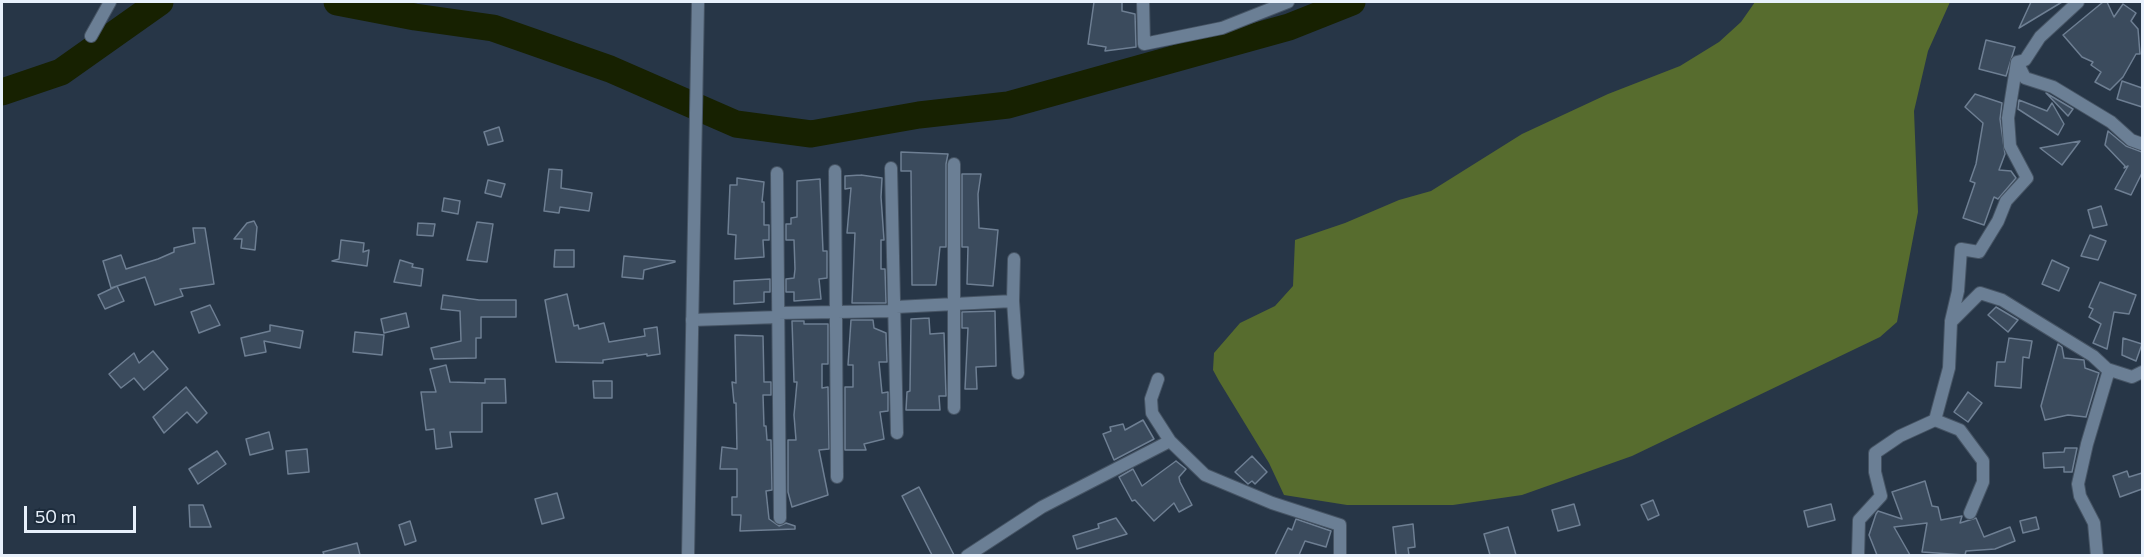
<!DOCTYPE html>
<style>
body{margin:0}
#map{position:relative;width:2144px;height:557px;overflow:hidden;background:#273647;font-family:Commissioner,sans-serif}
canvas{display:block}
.frame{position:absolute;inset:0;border:3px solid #e8f1fc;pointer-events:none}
.scale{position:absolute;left:24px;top:506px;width:112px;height:27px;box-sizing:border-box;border:3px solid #e8f1fc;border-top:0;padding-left:8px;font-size:18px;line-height:21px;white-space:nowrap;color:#e8f1fc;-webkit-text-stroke:4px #1d2c3c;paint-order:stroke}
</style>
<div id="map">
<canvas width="2144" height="557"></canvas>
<div class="frame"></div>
<div class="scale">50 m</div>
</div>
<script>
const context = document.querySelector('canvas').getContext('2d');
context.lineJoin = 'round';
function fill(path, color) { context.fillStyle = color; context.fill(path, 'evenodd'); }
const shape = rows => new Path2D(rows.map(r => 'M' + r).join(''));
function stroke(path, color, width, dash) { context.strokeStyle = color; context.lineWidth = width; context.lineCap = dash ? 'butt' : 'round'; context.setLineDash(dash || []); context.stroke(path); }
const forest = shape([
 [1755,2,1950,2,1928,51,1914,111,1918,212,1897,322,1880,337,1632,456,1522,495,1453,505,1347,505,1284,495,1269,463,1219,381,1213,370,1214,353,1240,323,1275,306,1293,286,1295,240,1345,223,1399,200,1431,191,1522,134,1608,94,1680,66,1719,42,1741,22]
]);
const river = shape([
 [337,2,415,17,493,28,610,69,736,124,811,134,919,115,1008,105,1289,27,1352,2],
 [2,92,61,72,160,2]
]);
const building = shape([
 [1094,2,1122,2,1122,11,1135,14,1136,47,1105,51,1106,47,1088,44,1094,2],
 [2031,2,2062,2,2019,28,2031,2],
 [2103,2,2107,2,2114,17,2123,4,2136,13,2131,21,2138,29,2140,54,2136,54,2123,77,2110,90,2095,82,2101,72,2091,65,2093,62,2082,57,2063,35,2103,2],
 [1986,40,2015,47,2006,76,1979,69,1986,40],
 [2122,81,2142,88,2142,107,2117,99,2122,81],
 [2046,93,2073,109,2068,116,2046,93],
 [1975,94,2002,103,2000,119,2005,154,1999,170,2011,171,2016,178,1998,199,1994,197,1984,225,1963,218,1975,183,1970,181,1976,164,1983,123,1965,107,1975,94],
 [2019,100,2047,111,2052,103,2064,124,2058,135,2018,109,2019,100],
 [499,127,503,141,488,145,484,132,499,127],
 [2108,131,2126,146,2142,152,2142,173,2131,195,2115,189,2128,166,2124,168,2125,166,2105,145,2108,131],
 [2080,141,2062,165,2040,148,2080,141],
 [901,152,948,154,946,164,946,247,940,247,936,285,912,285,911,171,901,171,901,152],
 [549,169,562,170,561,188,592,193,589,211,560,207,559,213,544,211,549,169],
 [962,174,981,174,978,194,979,228,998,230,993,286,967,284,968,247,962,247,962,174],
 [861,175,882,178,881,197,884,240,881,240,881,269,885,269,886,303,852,303,855,233,847,233,851,188,845,189,845,176,861,175],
 [737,178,764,182,762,202,764,202,764,225,769,225,769,240,763,240,764,257,735,259,736,235,728,234,730,185,737,185,737,178],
 [820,179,823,251,827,251,827,278,819,279,821,299,794,301,794,292,786,292,786,279,794,278,795,269,794,240,786,240,786,224,791,224,791,218,797,217,797,181,820,179],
 [488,180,505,184,501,197,485,193,488,180],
 [444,198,460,201,458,214,442,211,444,198],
 [2101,206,2107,225,2093,228,2088,210,2101,206],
 [254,221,257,227,255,250,241,248,242,239,234,239,247,223,254,221],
 [477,222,493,224,487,262,467,260,477,222],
 [418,223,435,224,433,236,417,235,418,223],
 [193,228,205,228,214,284,180,289,183,296,155,305,145,277,111,288,103,261,121,255,126,269,158,259,174,252,174,248,195,243,193,228],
 [2090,235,2106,241,2098,260,2081,256,2090,235],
 [341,240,364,243,363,252,369,250,367,266,332,261,339,259,341,240],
 [555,250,574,250,574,267,554,267,555,250],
 [624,256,675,261,675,262,644,270,643,279,622,277,624,256],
 [400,260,413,264,412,267,423,269,421,286,394,282,400,260],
 [2052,260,2069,268,2059,291,2042,284,2052,260],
 [770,279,770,292,764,292,764,302,734,304,734,281,770,279],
 [2100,282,2136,295,2129,314,2114,312,2107,349,2093,343,2101,324,2089,317,2093,309,2089,307,2100,282],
 [117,286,124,301,105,309,98,295,117,286],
 [567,294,574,326,578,325,579,329,604,323,609,342,645,336,644,329,657,327,660,354,647,356,647,354,603,360,603,363,556,362,545,300,567,294],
 [443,295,479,300,516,300,516,317,481,317,481,338,476,338,476,358,434,359,431,348,461,341,460,311,441,309,443,295],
 [210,305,220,325,199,333,191,312,210,305],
 [1996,307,2018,320,2008,332,1988,315,1996,307],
 [995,311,996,366,976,367,977,389,965,389,968,328,962,328,962,312,995,311],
 [406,313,409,327,384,333,381,319,406,313],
 [929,318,930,334,944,333,946,396,939,396,940,410,906,410,907,392,910,391,911,319,929,318],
 [851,320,873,320,874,328,886,333,887,362,879,362,882,393,888,392,888,411,880,412,884,439,864,444,866,450,845,450,845,387,853,387,853,365,848,365,851,320],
 [792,321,804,321,804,324,828,324,828,364,822,364,822,388,828,387,829,449,819,450,828,495,792,507,788,492,788,440,796,440,794,415,797,382,794,382,792,321],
 [270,325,303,331,300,348,264,341,266,352,245,356,241,338,270,331,270,325],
 [355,332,384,335,382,355,353,352,355,332],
 [735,335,763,336,764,382,771,382,771,395,763,395,764,426,766,426,767,440,771,440,772,490,766,491,769,519,779,526,786,523,795,526,795,529,740,531,741,515,732,515,732,497,737,497,737,469,720,469,722,447,737,449,736,403,734,403,732,382,736,383,735,335],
 [2009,338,2032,341,2029,358,2023,357,2021,388,1995,386,1997,362,2005,362,2009,338],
 [2123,338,2142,344,2136,361,2122,355,2123,338],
 [2058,344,2062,347,2064,358,2084,360,2085,368,2099,373,2086,417,2068,415,2045,420,2041,406,2058,344],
 [153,351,168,369,144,390,134,378,121,388,109,374,134,353,139,363,153,351],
 [446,365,450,382,485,383,485,379,505,379,506,403,482,403,482,432,450,432,452,447,436,449,434,429,426,430,421,392,436,392,430,369,446,365],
 [593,381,612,381,612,398,594,398,593,381],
 [186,387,207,413,197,423,187,412,164,433,153,417,186,387],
 [1968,392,1982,403,1968,422,1954,412,1968,392],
 [1143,420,1154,439,1114,460,1103,434,1111,431,1110,427,1123,424,1125,430,1143,420],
 [269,432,273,449,250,455,246,439,269,432],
 [2065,448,2077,448,2072,472,2064,472,2064,467,2044,468,2043,453,2064,452,2065,448],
 [307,449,309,472,288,474,286,451,307,449],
 [217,451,226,464,198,484,189,469,217,451],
 [1252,456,1267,472,1255,484,1252,481,1248,484,1235,472,1252,456],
 [1176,461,1186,469,1179,477,1180,482,1192,505,1179,512,1174,503,1154,521,1135,500,1132,501,1119,477,1133,469,1142,486,1176,461],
 [2127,471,2129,477,2142,473,2142,489,2120,497,2113,476,2127,471],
 [1925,481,1932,506,1938,507,1941,520,1962,516,1960,523,1976,518,1984,537,2010,527,2015,541,1995,549,1966,551,1965,555,1922,552,1927,523,1894,527,1910,555,1877,555,1869,535,1876,514,1878,511,1902,519,1892,492,1925,481],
 [919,487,954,555,932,555,902,496,919,487],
 [557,493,564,518,542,524,535,499,557,493],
 [1653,500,1659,515,1648,520,1641,505,1653,500],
 [1574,504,1580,525,1558,531,1552,510,1574,504],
 [1831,504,1835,520,1808,527,1804,511,1831,504],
 [189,505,203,505,211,527,190,527,189,505],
 [2036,517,2039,529,2023,533,2020,521,2036,517],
 [1116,518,1127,534,1077,549,1073,536,1099,528,1098,524,1116,518],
 [1296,519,1331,531,1326,547,1305,541,1299,555,1275,555,1288,528,1292,530,1296,519],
 [410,521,416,541,405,545,399,525,410,521],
 [1413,524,1415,547,1408,548,1409,555,1396,555,1393,527,1413,524],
 [1508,527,1516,555,1490,555,1484,534,1508,527],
 [357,543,360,555,324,555,323,552,357,543]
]);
const minor = shape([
 [1143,2,1144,44,1222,28,1288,2],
 [2078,2,2040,37,2025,60,2017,62,2025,78,2053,87,2111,122,2131,140,2142,144],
 [91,36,110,2],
 [891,168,897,433],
 [835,171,837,477],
 [777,173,780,518],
 [1014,259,1013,301,1018,373],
 [896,307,1013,301],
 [778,313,895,311],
 [692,320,779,317],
 [1951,321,1958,291,1961,249,1979,252,1998,221,2006,201,2027,178,2010,146,2008,118,2017,62],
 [1158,379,1151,399,1152,413,1170,441,1205,475,1272,503,1340,525,1340,556],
 [954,408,954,164],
 [1935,420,1960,430,1983,461,1983,482,1970,513],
 [967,556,1042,507,1170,441],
 [1858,556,1859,520,1881,496,1875,472,1875,453,1900,436,1935,420,1949,368,1951,322,1980,293,2002,300,2093,356,2107,369,2132,377,2142,372],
 [2097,556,2094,523,2080,496,2078,484,2087,444,2109,370]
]);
const tertiary = shape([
 [688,556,698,2]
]);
fill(forest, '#576c2e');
stroke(river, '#172101', 27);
fill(building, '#3b4b5d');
stroke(building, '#6e7f93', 1.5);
stroke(minor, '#465464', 14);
stroke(tertiary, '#465464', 14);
stroke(minor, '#6b7f95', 12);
stroke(tertiary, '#6b7f95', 12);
</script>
